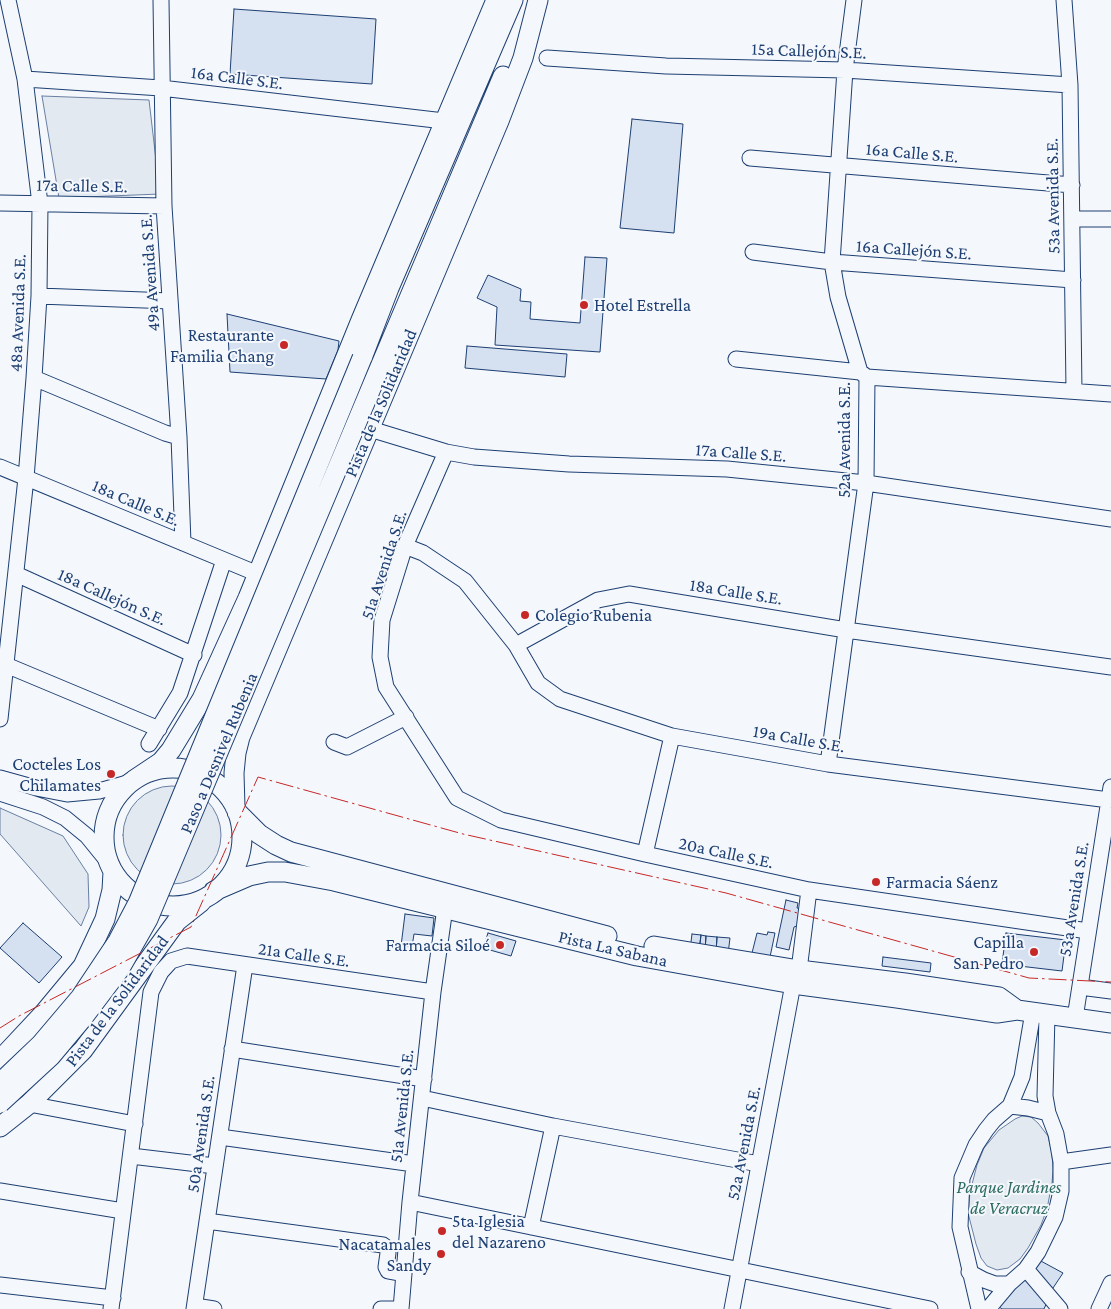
<!DOCTYPE html>
<meta charset="utf-8">
<style>
body{margin:0}
canvas{display:block;background:#f4f7fb}
</style>
<canvas width="1111" height="1309"></canvas>
<script>
const context = document.querySelector('canvas').getContext('2d');
context.lineJoin = 'round';
function fill(path, color) { context.fillStyle = color; context.fill(path, 'evenodd'); }
const shape = rows => new Path2D(rows.map(r => 'M' + r).join(''));
function stroke(path, color, width, dash) { context.strokeStyle = color; context.lineWidth = width; context.lineCap = dash ? 'butt' : 'round'; context.setLineDash(dash || []); context.stroke(path); }
function write(font, color, halo, rows, align = 'center') {
  context.font = font + ' "Crimson Pro",serif'; context.lineWidth = 4; context.setLineDash([]); context.textBaseline = 'middle'; context.strokeStyle = halo; context.fillStyle = color; for (const [text, x, y, turn = 0] of rows) {
    context.save(); context.translate(x, y); context.rotate((+turn || 0) * Math.PI / 180); context.textAlign = isNaN(turn) ? turn : align; if (halo) context.strokeText(text, 0, 0); context.fillText(text, 0, 0); context.restore();
  }
}
const green = shape([
 [42,96,149,100,160,194,59,198,42,96],
 '123 835a49 49 0 1 1 98 0a49 49 0 1 1-98 0Z',
 [0,808,63,836,88,874,89,907,81,926,0,834,0,808],
 [1022,1116,1031,1117,1038,1123,1048,1136,1052,1153,1053,1170,1052,1183,1047,1209,1041,1225,1028,1248,1020,1259,1008,1268,997,1270,987,1266,981,1258,976,1244,968,1213,970,1192,977,1165,984,1148,999,1130,1015,1119,1022,1116]
]);
const building = shape([
 [234,9,376,19,372,84,230,74,234,9],
 [632,119,683,124,674,233,620,228,632,119],
 [585,257,607,258,600,352,495,345,497,307,477,298,488,275,521,289,520,301,531,302,530,319,580,323,585,257],
 [227,314,339,341,338,350,326,379,230,372,227,314],
 [467,346,567,354,565,377,465,368,467,346],
 [786,900,798,903,797,908,801,909,797,926,794,927,789,950,776,947,786,900],
 [405,914,434,918,432,936,414,934,412,947,401,946,405,914],
 [23,923,62,957,39,983,0,948,23,923],
 [768,932,775,933,770,957,752,953,757,933,767,935,768,932],
 [488,933,516,941,511,956,483,948,488,933],
 [1006,933,1066,940,1062,971,1002,964,1006,933],
 [692,934,701,935,699,951,690,950,692,934],
 [701,935,706,936,705,951,699,951,701,935],
 [706,936,717,937,716,953,705,951,706,936],
 [717,937,730,938,728,954,716,953,717,937],
 [883,957,931,963,930,972,882,966,883,957],
 [1039,1260,1063,1273,1049,1294,1031,1272,1039,1260],
 [1023,1278,1047,1302,1044,1309,1002,1309,998,1306,1023,1278]
]);
const minor = shape([
 [161,0,164,206,179,437,183,543],
 [1064,0,1070,85,1074,391],
 [547,58,666,66,845,70,1070,85],
 [25,79,161,88,444,121],
 [750,158,1072,185],
 [0,203,164,206],
 [1072,219,1111,219],
 [753,252,832,262,1073,280],
 [39,296,170,301],
 [736,359,860,372],
 [867,377,1111,394],
 [34,378,165,433,179,437],
 [370,429,446,452,474,457,569,464,727,469,866,483,1111,519],
 [446,452,405,546,382,620,380,657,386,687,457,798,501,820,645,854,809,890,1088,931],
 [0,467,258,574],
 [405,546,423,553,465,581,516,645,538,683,560,699,672,736,828,764,1109,800],
 [16,574,194,655],
 [516,645,598,600,629,594,846,630,1111,667],
 [6,665,159,729],
 [0,719,26,478,34,378,39,296,40,204,25,79,8,0],
 [334,742,347,747,406,717],
 [149,744,180,693,224,560],
 [828,764,866,483,867,377,860,372,838,297,832,262,845,70,854,0],
 [0,778,36,788,67,794,99,791,131,782],
 [0,793,43,807,65,818,87,836,109,863],
 [645,854,672,736],
 [799,970,809,890],
 [1080,987,1111,991],
 [1075,1018,1111,787],
 [232,1049,424,1079],
 [422,1098,553,1126,759,1164],
 [29,1104,135,1124],
 [1010,1106,1028,1108,1048,1113],
 [220,1137,414,1164],
 [131,1156,215,1166],
 [1061,1162,1111,1155],
 [0,1191,123,1211],
 [410,1202,930,1309],
 [207,1221,383,1245,387,1248,388,1253,386,1267,388,1271,404,1274],
 [531,1227,553,1126],
 [1026,1269,1060,1309],
 [969,1272,984,1280,995,1284,1009,1284],
 [0,1285,113,1298],
 [195,1306,214,1309],
 [111,1309,151,992,161,972,171,961,187,956,433,992],
 [194,1309,245,965],
 [381,1309,396,1309],
 [401,1309,410,1202,433,992,445,908],
 [732,1309,793,984],
 [979,1309,960,1227,962,1178,976,1145,986,1130,994,1120,1010,1106,1022,1077,1033,1012],
 [988,1309,1009,1284,1026,1269,1038,1252,1055,1217,1061,1191,1061,1162,1056,1134,1048,1113,1045,1096,1047,1014],
 [1099,1309,1111,1283]
]);
const major = shape([
 [362,358,389,288,513,0],
 [380,367,503,76],
 '104 837a69 69 0 1 1 138 0a69 69 0 1 1-138 0Z',
 [134,780,161,762,171,750,202,699,248,598,361,320,496,0],
 [235,807,234,773,236,753,240,737,499,121,523,58,538,0],
 [237,812,259,834,276,845,291,852,607,936],
 [214,891,249,876,268,872,285,872,334,881,637,956,793,984,897,998,997,1013,1017,1010,1111,1023],
 [654,946,799,970,905,983,999,997,1017,1010],
 [0,1060,44,1013,83,966,105,919,112,890,113,872],
 [0,1127,29,1104,83,1050,177,921,201,902]
]);
const majorBridge = shape([
 [0,1083,41,1044,80,998,118,941,138,903,362,358],
 [0,1103,51,1056,82,1019,119,970,148,919,380,367]
]);
const power = shape([
 [0,1028,19,1016,191,927,258,777,463,834,726,893,1029,978,1111,982]
]);
const markers = [
 [584,305,5,"#c62828"],
 [284,345,5,"#c62828"],
 [525,615,5,"#c62828"],
 [111,774,5,"#c62828"],
 [876,882,5,"#c62828"],
 [500,945,5,"#c62828"],
 [1034,952,5,"#c62828"],
 [442,1231,5,"#c62828"],
 [441,1254,5,"#c62828"]
];
const streetNames = [
 ["15a Callejón S.E.",809,51,2],
 ["16a Calle S.E.",237,78,7],
 ["16a Calle S.E.",912,153,5],
 ["17a Calle S.E.",82,186,1],
 ["53a Avenida S.E.",1053,196,-91],
 ["16a Callejón S.E.",914,250,4],
 ["49a Avenida S.E.",150,273,-94],
 ["48a Avenida S.E.",18,313,-88],
 ["Pista de la Solidaridad",381,403,-67],
 ["52a Avenida S.E.",844,440,-90],
 ["17a Calle S.E.",741,453,4],
 ["18a Calle S.E.",136,503,23],
 ["51a Avenida S.E.",384,565,-72],
 ["18a Calle S.E.",736,592,9],
 ["18a Callejón S.E.",112,597,24],
 ["19a Calle S.E.",799,739,10],
 ["Paso a Desnivel Rubenia",219,753,-67],
 ["20a Calle S.E.",726,853,12],
 ["53a Avenida S.E.",1074,899,-81],
 ["Pista La Sabana",613,949,13],
 ["21a Calle S.E.",304,955,8],
 ["Pista de la Solidaridad",117,1001,-53],
 ["51a Avenida S.E.",402,1106,-84],
 ["50a Avenida S.E.",201,1134,-82],
 ["52a Avenida S.E.",744,1143,-79]
];
const poiNames = [
 ["Hotel Estrella",594,305,"left"],
 ["Restaurante",274,335],
 ["Familia Chang",274,356],
 ["Colegio Rubenia",535,615,"left"],
 ["Cocteles Los",101,764],
 ["Chilamates",101,785],
 ["Farmacia Sáenz",886,882,"left"],
 ["Capilla",1024,942],
 ["San Pedro",1024,963],
 ["Farmacia Siloé",490,945],
 ["5ta Iglesia",452,1221,"left"],
 ["del Nazareno",452,1242,"left"],
 ["Nacatamales",431,1244],
 ["Sandy",431,1265]
];
const parkNames = [
 ["Parque Jardines",1009,1187],
 ["de Veracruz",1009,1208]
];
fill(green, '#e3e9f0');
stroke(green, '#687fa3', 1);
fill(building, '#d5e0f0');
stroke(building, '#1d3f73', 1);
stroke(minor, '#1d3f73', 17);
stroke(major, '#1d3f73', 21);
stroke(minor, '#f4f7fb', 15);
stroke(major, '#f4f7fb', 19);
stroke(majorBridge, '#1d3f73', 21, []);
stroke(majorBridge, '#f4f7fb', 19);
stroke(power, '#c62828', 1, [18, 4, 2.5, 4]);
for (const [x, y, r, color] of markers) { const dot = new Path2D(); dot.arc(x, y, r, 0, 2 * Math.PI); context.fillStyle = color; context.fill(dot); stroke(dot, '#f4f7fb', 2); }
write('18px', '#1d3f73', '#f4f7fb', streetNames);
write('18px', '#1d3f73', '#f4f7fb', poiNames, 'right');
write('italic 18px', '#2c6c60', '#f4f7fb', parkNames);
</script>
